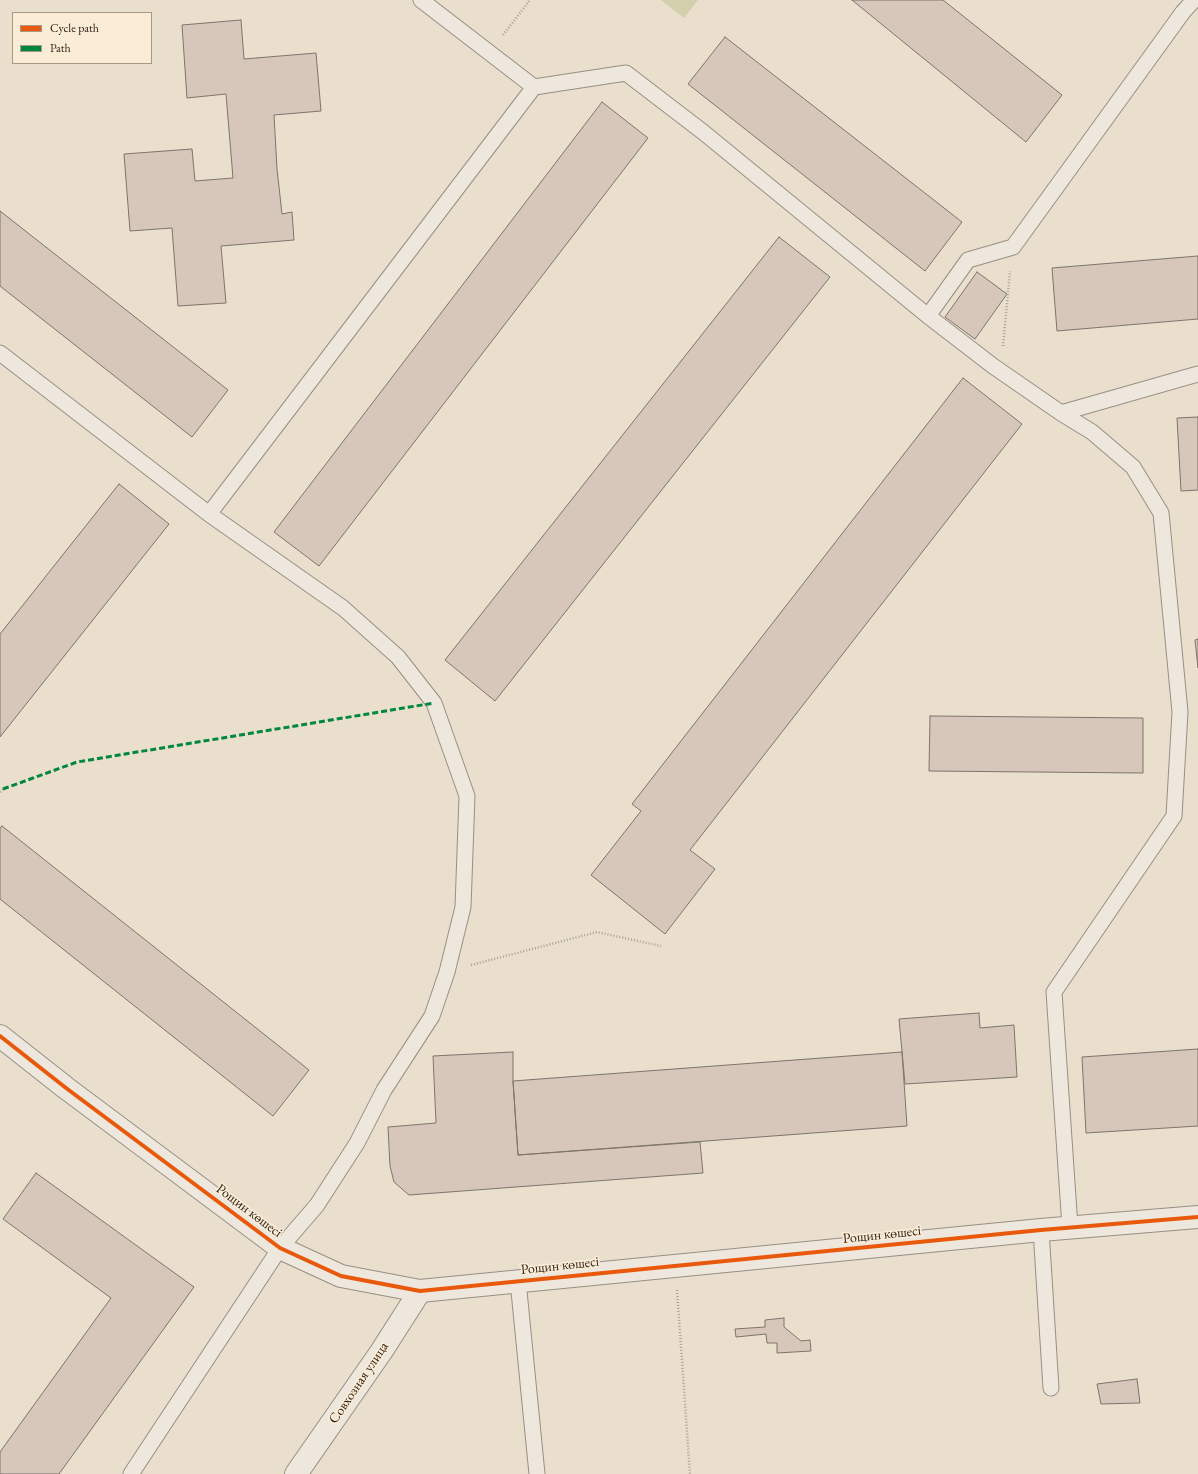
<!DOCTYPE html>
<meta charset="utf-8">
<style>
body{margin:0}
#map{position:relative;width:1198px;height:1474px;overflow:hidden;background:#eadecc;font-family:"EB Garamond",serif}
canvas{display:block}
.legend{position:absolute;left:12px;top:12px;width:140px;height:52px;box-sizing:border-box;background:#faecd5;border:1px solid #a79888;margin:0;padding:5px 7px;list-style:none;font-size:12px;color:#2b1b14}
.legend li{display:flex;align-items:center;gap:8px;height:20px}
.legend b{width:20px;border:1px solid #a79888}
</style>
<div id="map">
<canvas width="1198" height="1474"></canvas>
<ul class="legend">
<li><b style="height:5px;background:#e8590c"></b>Cycle path</li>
<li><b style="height:5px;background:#00873e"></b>Path</li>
</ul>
</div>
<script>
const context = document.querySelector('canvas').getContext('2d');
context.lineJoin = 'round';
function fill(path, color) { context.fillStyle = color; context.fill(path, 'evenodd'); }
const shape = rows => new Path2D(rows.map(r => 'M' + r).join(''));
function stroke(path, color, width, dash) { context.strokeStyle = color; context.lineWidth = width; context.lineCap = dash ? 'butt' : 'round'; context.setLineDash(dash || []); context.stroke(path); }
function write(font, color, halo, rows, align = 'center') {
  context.font = font + ' "EB Garamond",serif'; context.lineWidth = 3.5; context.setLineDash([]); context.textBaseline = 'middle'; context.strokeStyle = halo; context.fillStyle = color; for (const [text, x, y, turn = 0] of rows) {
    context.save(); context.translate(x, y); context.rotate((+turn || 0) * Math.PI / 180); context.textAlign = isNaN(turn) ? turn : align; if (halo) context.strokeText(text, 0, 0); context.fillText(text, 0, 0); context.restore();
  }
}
const green = shape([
 [661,0,698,0,684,18]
]);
const building = shape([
 [852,0,943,0,1062,95,1026,142,852,0],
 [241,20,244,59,316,53,321,111,274,115,277,169,282,214,292,212,294,240,221,246,226,303,178,306,172,228,130,231,124,154,192,149,195,181,233,178,226,94,187,98,182,25,241,20],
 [725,37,962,222,925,271,688,84,725,37],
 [602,102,648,138,319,566,274,532,602,102],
 [0,211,228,390,192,437,0,286,0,211],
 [779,237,830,277,495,701,445,660,779,237],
 [1198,256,1198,319,1057,331,1052,268,1198,256],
 [977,272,1007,294,975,339,945,317,977,272],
 [963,378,1022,424,690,850,715,869,665,934,591,875,641,811,632,804,963,378],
 [1198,417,1198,490,1181,491,1177,418,1198,417],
 [119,484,169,524,0,737,0,634,119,484],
 [1198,639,1198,668,1195,640,1198,639],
 [930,716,1143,718,1143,773,929,771,930,716],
 [2,826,309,1070,273,1116,0,899,0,828,2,826],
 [979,1013,980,1028,1014,1025,1017,1077,905,1084,899,1019,979,1013],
 [1198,1049,1198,1126,1086,1133,1082,1057,1198,1049],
 [513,1052,513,1081,518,1155,700,1142,703,1173,409,1195,394,1182,390,1166,388,1127,436,1123,433,1056,513,1052],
 [902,1052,907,1126,518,1155,513,1081,902,1052],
 [36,1173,194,1287,59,1474,0,1474,0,1452,111,1298,3,1219,36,1173],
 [784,1318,784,1327,801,1341,810,1340,811,1351,777,1353,777,1343,767,1343,766,1334,736,1337,735,1329,765,1327,765,1320,784,1318],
 [1137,1379,1140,1403,1101,1404,1097,1384,1137,1379]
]);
const path = shape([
 [503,35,530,0],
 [1003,346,1010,271],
 [0,792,3,789],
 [471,965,597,932,661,946],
 [677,1290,690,1474]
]);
const service = shape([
 [421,0,534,87],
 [928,316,968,260,1013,247,1183,12,1194,0],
 [0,353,209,514,343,608,398,657,434,703,467,796,463,907,447,972,432,1016,384,1090,357,1143,317,1205,280,1248,131,1474],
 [1061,413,1198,374],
 [209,514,534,87,626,73,703,132,928,316,993,366,1061,413,1092,432,1133,467,1161,513,1180,712,1174,816,1054,992,1070,1227],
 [1041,1230,1051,1388],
 [518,1281,537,1474]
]);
const minor = shape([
 [296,1474,381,1352,420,1291]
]);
const tertiary = shape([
 [0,1036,66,1088,280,1248,341,1276,420,1291,1041,1230,1198,1217]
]);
const quiet = shape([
 [3,789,77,762,434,703]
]);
const cycleway = shape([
 [0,1036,66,1088,280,1248,341,1276,420,1291,1041,1230,1198,1217]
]);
const streetNames = [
 ["Рощин көшесі",249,1211,37],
 ["Рощин көшесі",882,1235,-6],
 ["Рощин көшесі",560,1266,-6],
 ["Совхозная улица",359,1383,-56]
];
fill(green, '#d1cfac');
fill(building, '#d7c7bb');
stroke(building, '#7d746b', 1);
stroke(service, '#988f84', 17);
stroke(minor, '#988f84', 24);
stroke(tertiary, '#988f84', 24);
stroke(path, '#a9a29b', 2.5, [1, 2]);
stroke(service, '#ede7de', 15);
stroke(minor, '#ede7de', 22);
stroke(tertiary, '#ede7de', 22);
stroke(quiet, '#00873e', 3, [6, 3]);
stroke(cycleway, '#e8590c', 4);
write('14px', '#2b1b14', '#faecd5', streetNames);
</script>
